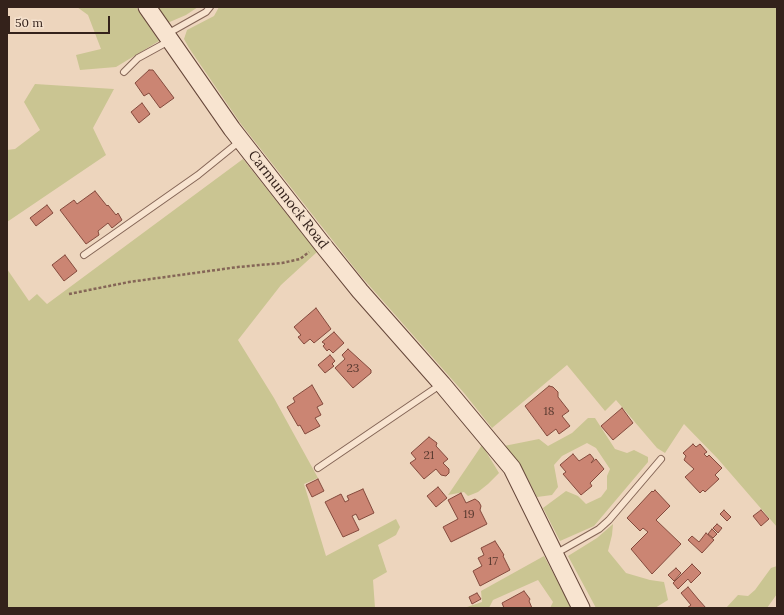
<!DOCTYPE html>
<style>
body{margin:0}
#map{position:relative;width:784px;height:615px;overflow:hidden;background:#edd5bd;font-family:Lora,serif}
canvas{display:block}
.frame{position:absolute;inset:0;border:8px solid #34221b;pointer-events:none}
.scale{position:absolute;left:8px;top:16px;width:102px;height:18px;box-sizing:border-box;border:2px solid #34221b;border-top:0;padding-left:5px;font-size:12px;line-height:14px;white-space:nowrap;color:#34221b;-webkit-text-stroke:3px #f5e1cd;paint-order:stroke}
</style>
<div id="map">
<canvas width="784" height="615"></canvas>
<div class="frame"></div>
<div class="scale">50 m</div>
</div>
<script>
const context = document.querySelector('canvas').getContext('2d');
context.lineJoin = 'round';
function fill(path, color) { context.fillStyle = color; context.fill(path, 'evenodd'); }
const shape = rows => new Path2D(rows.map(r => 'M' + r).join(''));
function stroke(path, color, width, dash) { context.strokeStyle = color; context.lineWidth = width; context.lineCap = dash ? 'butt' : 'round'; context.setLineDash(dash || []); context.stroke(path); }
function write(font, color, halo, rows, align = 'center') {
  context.font = font + ' Lora,serif'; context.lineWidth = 4; context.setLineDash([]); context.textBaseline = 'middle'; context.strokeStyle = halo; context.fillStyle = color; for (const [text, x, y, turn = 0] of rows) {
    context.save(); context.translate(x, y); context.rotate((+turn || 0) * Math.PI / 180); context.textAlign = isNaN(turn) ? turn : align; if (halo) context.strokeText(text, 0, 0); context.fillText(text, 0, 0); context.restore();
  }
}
const green = shape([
 [77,7,136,7,159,41,116,67,80,70,76,55,101,49,88,15],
 [152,7,198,7,186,15,165,24],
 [219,7,777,7,777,527,718,459,684,424,665,453,657,448,616,400,605,411,567,365,492,428,464,393,360,275,241,124,189,48,184,39,187,30,214,16],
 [35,84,114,89,93,128,106,155,7,222,7,150,15,149,40,130,24,102],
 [243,159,317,252,281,285,238,340,274,398,318,478,304,484,326,556,396,519,400,527,396,535,378,545,387,572,373,580,375,608,7,608,7,269,29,301,37,294,47,304],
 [588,418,595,418,615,449,627,453,634,450,648,457,648,462,594,526,560,541,543,508,566,491,578,496,586,504,601,497,607,489,607,476,610,469,596,448,587,443,562,456,554,465,558,487,552,495,537,497,527,477,504,446,539,439,548,446,572,433],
 [482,445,499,473,488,484,478,492,468,496,464,492,448,495],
 [613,524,612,535,608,551,626,573,650,580,664,582,668,600,655,608,596,608,568,556,597,538],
 [544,556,572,608,550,608,553,602,538,580,493,600,489,608,464,608,482,602,481,591],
 [777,566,777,594,767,608,726,608,738,595,748,596,755,590,771,568]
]);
const building = shape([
 [149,70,153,70,174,98,160,108,149,93,144,96,135,83,149,70],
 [142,103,150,114,139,123,131,112,142,103],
 [95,191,107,206,108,205,116,215,118,213,122,220,112,228,108,223,98,231,99,235,86,244,60,210,74,200,77,204,95,191],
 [47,205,53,213,36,226,30,218,47,205],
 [65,255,77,271,64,281,52,265,65,255],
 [316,308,331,329,314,343,310,339,304,344,298,337,301,335,294,327,316,308],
 [334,332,344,343,333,353,329,349,327,351,323,346,325,344,322,342,334,332],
 [348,349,371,370,371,373,353,388,335,368,345,359,342,355,348,349],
 [330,355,335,361,332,364,334,366,325,373,318,365,330,355],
 [312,385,323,404,317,407,321,415,315,418,320,426,305,434,300,425,298,426,287,407,295,402,293,398,312,385],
 [549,386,553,387,558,392,558,397,569,411,562,416,570,426,559,434,556,429,547,436,525,406,549,386],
 [622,408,633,423,613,440,601,426,622,408],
 [429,437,437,443,436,446,448,459,443,463,449,469,449,473,446,476,441,475,436,469,424,479,410,463,416,459,411,453,429,437],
 [693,444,696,447,700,444,707,452,704,454,707,457,709,455,722,468,715,475,719,479,705,492,703,490,700,493,685,477,694,469,684,460,686,456,683,453,693,444],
 [573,454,579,461,590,454,594,459,591,463,596,459,604,469,590,483,592,486,581,495,563,474,566,472,560,465,573,454],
 [318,479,324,491,312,497,306,485,318,479],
 [438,487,447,498,436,507,427,496,438,487],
 [363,489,374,513,359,520,356,514,352,516,359,530,343,537,325,502,341,494,345,502,349,500,347,496,363,489],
 [655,490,670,506,656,520,681,544,652,574,631,549,648,532,643,528,640,531,627,518,652,491,653,492,655,490],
 [461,493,466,503,475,499,479,502,481,506,480,510,487,524,451,542,443,527,458,519,448,500,461,493],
 [724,510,731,517,727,521,720,514,724,510],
 [761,510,769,519,761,526,753,516,761,510],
 [717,524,722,528,718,533,713,528,717,524],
 [712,529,717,534,713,538,708,534,712,529],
 [706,533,714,540,702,553,688,540,692,536,699,542,706,533],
 [495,541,504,555,503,556,510,570,480,586,473,571,482,566,478,558,484,555,481,548,495,541],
 [692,564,701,573,691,583,688,579,678,589,673,583,692,564],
 [676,568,681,573,674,581,668,575,676,568],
 [688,587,698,599,706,608,687,608,691,605,681,593,688,587],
 [524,591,530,599,529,601,532,608,504,608,502,603,524,591],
 [477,593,481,599,472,604,469,597,477,593]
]);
const path = shape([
 [69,294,129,282,238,267,282,263,300,259,309,252]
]);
const lane = shape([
 [167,34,206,12,210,7],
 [124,72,138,58,169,41],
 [84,255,198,175,240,141],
 [318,468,440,385],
 [555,554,599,529,609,520,661,459]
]);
const secondary = shape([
 [147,7,232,129,322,244,360,291,442,384,512,468,581,608]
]);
const numberNames = [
 ["23",353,369],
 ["18",549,412],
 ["21",429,456],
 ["19",469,515],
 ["17",493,562]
];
const streetNames = [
 ["Carmunnock Road",288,200,52]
];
fill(green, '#cac592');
fill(building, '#cb8573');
stroke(building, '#844a3d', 1);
stroke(lane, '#856657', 8);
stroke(secondary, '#66473a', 19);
stroke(path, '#856657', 2.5, [3, 2]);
stroke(lane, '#f8e4d0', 6);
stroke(secondary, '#f8e4d0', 17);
write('12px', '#5a3b31', null, numberNames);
write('14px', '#34221b', '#f5e1cd', streetNames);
</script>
